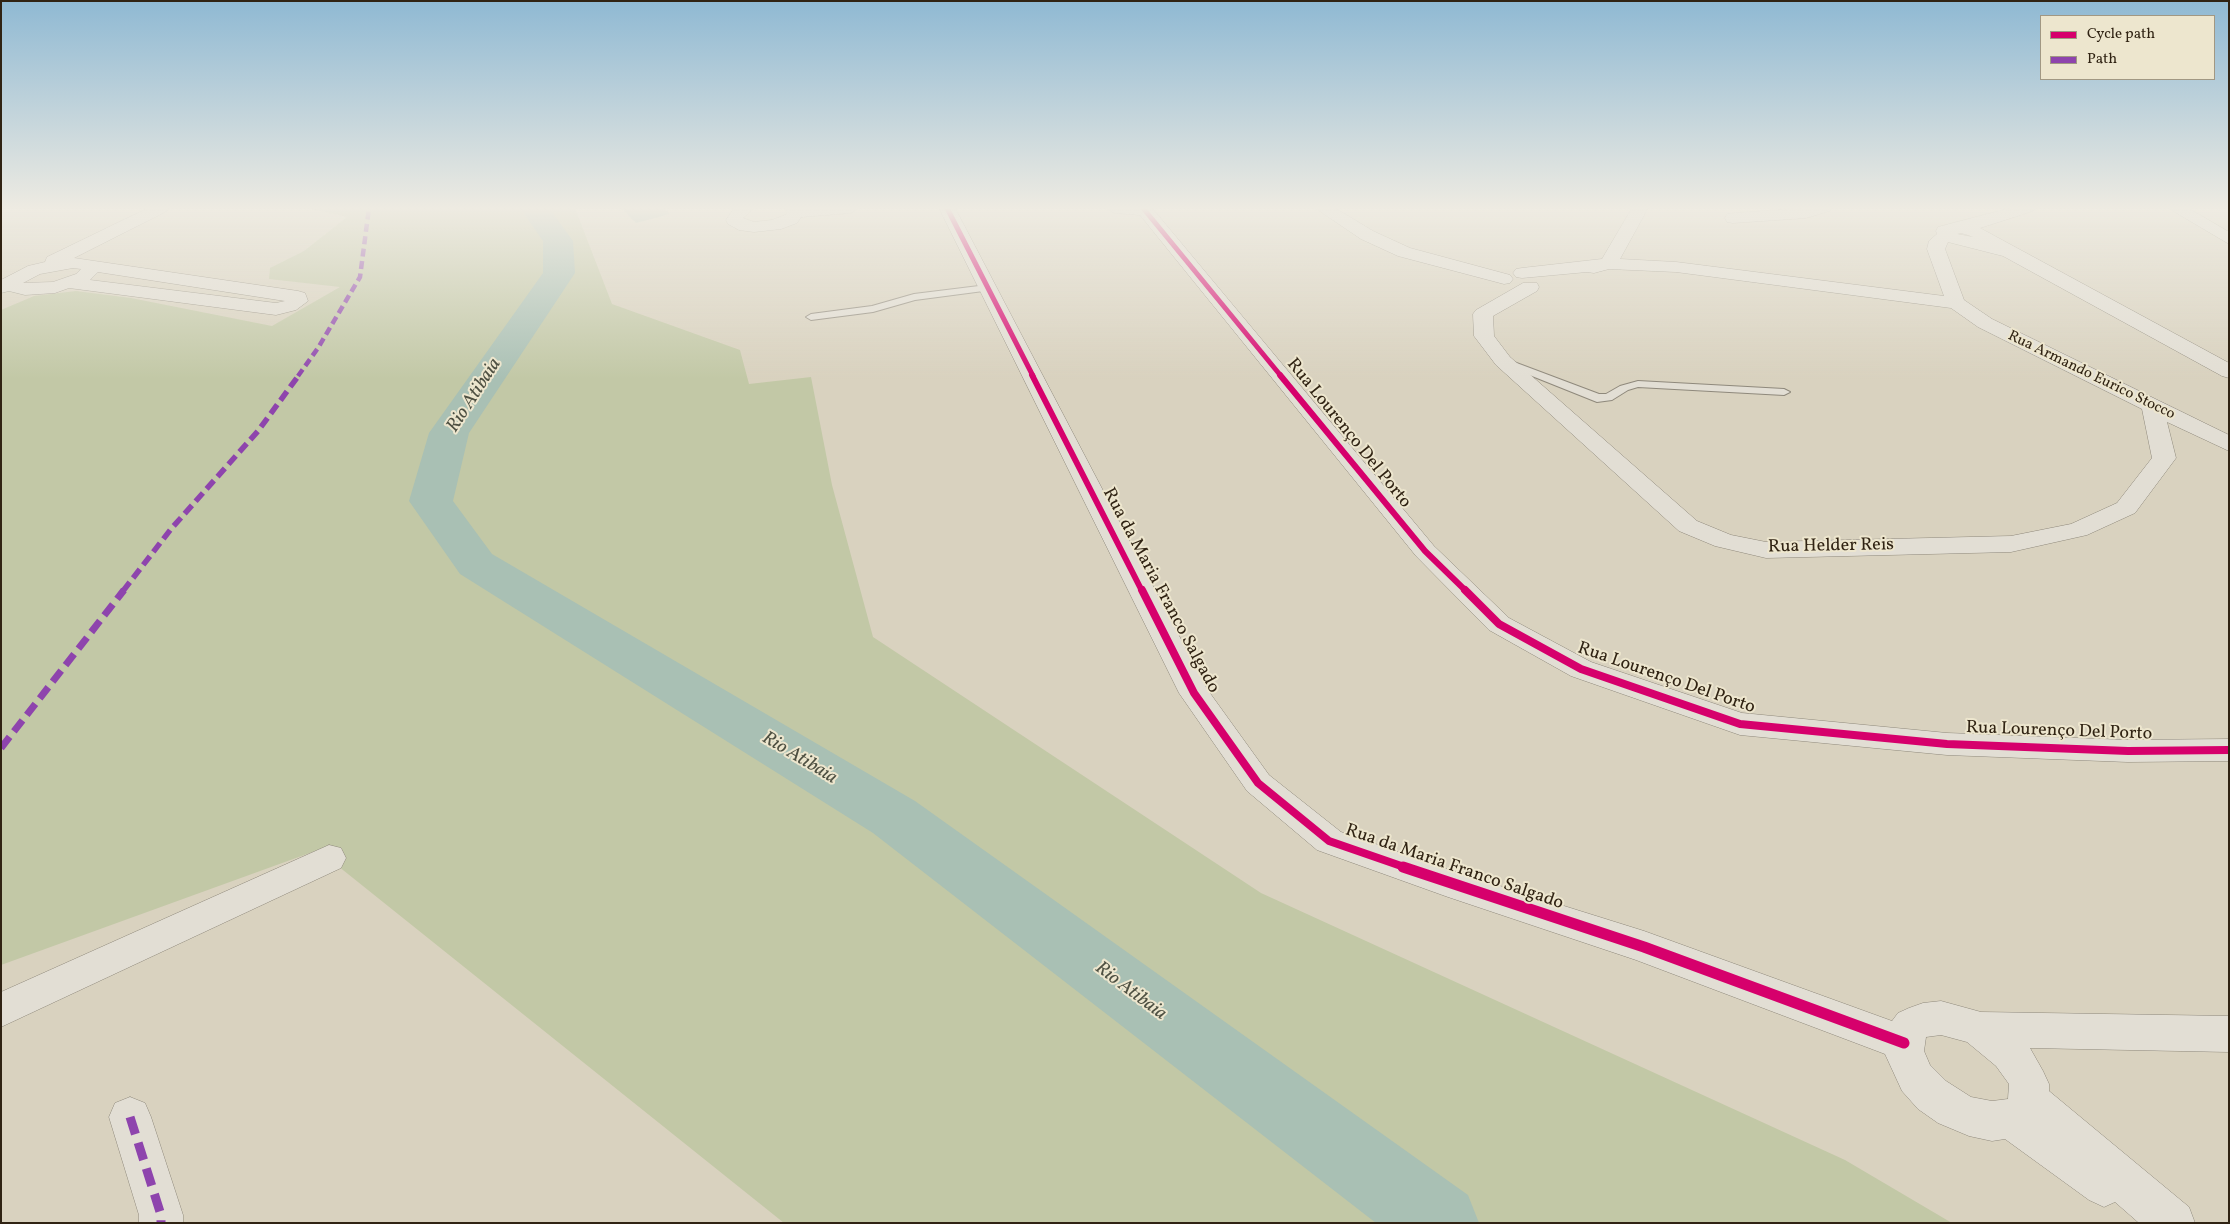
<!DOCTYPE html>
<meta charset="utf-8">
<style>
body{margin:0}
#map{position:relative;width:2230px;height:1224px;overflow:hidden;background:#d9d2bf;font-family:Vollkorn,serif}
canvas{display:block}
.frame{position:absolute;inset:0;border:2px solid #302313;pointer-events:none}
.legend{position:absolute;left:2040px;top:15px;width:175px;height:65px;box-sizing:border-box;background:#ede6ce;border:1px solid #a19883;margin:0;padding:6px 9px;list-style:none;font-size:15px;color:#302313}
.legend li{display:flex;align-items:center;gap:10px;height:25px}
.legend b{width:25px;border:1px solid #a19883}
</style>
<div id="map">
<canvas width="2230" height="1224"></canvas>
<div class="frame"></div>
<ul class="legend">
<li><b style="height:6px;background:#d6006c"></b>Cycle path</li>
<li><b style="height:6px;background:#8e44ad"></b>Path</li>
</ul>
</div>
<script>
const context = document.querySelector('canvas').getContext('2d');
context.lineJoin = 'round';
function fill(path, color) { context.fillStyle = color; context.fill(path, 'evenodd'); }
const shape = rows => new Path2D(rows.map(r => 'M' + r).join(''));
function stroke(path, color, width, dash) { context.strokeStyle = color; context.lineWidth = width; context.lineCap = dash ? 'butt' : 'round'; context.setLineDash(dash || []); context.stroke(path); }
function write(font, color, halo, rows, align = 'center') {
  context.font = font + ' Vollkorn,serif'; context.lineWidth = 4; context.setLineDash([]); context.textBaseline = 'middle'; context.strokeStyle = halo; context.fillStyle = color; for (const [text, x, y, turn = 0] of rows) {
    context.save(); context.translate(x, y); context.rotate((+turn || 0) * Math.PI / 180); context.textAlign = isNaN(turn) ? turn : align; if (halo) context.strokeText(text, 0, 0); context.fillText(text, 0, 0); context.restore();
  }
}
const green = shape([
 [308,208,575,208,612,304,740,350,749,384,811,377,832,485,873,637,1261,893,1845,1160,1952,1223,784,1223,318,850,1,965,1,310,34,296,76,291,131,298,272,326,340,287,269,279,270,268,304,251,347,217]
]);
const water = shape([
 [621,208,664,208,670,214,636,223]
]);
const river = shape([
 [520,208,549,208,573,241,575,273,469,433,453,501,492,554,915,801,1468,1195,1479,1223,1376,1223,873,833,460,574,409,501,429,433,543,273,543,241,520,208]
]);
const service = shape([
 [987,285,991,286,991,290,915,300,873,312,811,320,806,317,811,314,872,306,914,294,987,285],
 [1506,359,1599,394,1606,394,1620,386,1638,381,1784,389,1790,392,1784,395,1638,387,1628,390,1612,400,1597,402,1502,364,1500,362,1506,359]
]);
const minor = shape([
 [148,208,169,208,167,211,74,258,298,291,305,293,308,301,296,310,276,315,69,288,55,293,25,295,9,291,1,293,1,280,28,266,45,262,47,257,148,208],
 [73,268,81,269,76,274,53,282,23,283,40,274,73,268],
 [98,272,285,301,276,303,90,280,98,272],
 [734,208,754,208,743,218,754,222,772,220,785,215,787,213,784,208,859,208,851,213,801,217,797,223,781,229,754,232,739,230,728,224,726,220,734,208],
 [939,208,955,208,1207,689,1269,775,1341,832,1465,875,1644,931,1892,1021,1898,1013,1909,1008,1923,1003,1941,1001,1981,1012,2229,1016,2229,1052,2030,1048,2043,1071,2049,1084,2049,1091,2189,1207,2195,1223,2139,1223,2115,1202,2104,1207,2089,1200,2005,1139,1992,1141,1969,1136,1938,1123,1918,1109,1902,1091,1885,1054,1636,960,1448,897,1317,850,1247,791,1179,693,939,208],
 [1941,1035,1967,1042,1996,1066,2009,1084,2008,1099,1992,1101,1971,1097,1946,1081,1930,1065,1924,1051,1926,1037,1941,1035],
 [1106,208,1152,208,1434,546,1509,618,1591,662,1742,713,1947,733,2128,740,2229,739,2229,761,2128,762,1947,755,1740,735,1571,676,1489,630,1416,556,1140,215,1114,213,1106,208],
 [1315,208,1335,208,1373,231,1410,248,1510,275,1513,279,1510,283,1504,284,1398,256,1361,239,1315,208],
 [1632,208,1648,208,1620,259,1676,262,1944,296,1927,249,1929,241,1937,234,1936,231,1938,227,2010,208,2035,208,2033,211,1980,228,2229,363,2229,378,2222,376,2003,256,1948,242,1945,249,1964,300,1992,319,2229,435,2229,451,2167,422,2176,458,2135,513,2087,535,2011,552,1766,558,1715,546,1679,531,1496,365,1474,336,1473,314,1476,310,1523,283,1537,283,1539,287,1537,291,1493,316,1494,336,1510,357,1697,521,1731,535,1766,542,2011,536,2071,524,2117,503,2152,458,2142,409,1978,327,1951,308,1676,272,1609,269,1594,273,1587,272,1522,278,1516,277,1513,273,1516,269,1522,268,1602,259,1632,208],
 [1961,233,1968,235,1973,237,1957,234,1961,233],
 [1805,208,1832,208,1830,211,1806,218,1733,223,1727,222,1725,218,1727,214,1733,213,1805,208],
 [2168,208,2188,208,2229,232,2229,244,2168,208],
 [329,845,341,848,346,858,341,868,1,1027,1,992,329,845],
 [130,1097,145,1103,151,1117,183,1215,183,1223,139,1223,139,1215,109,1117,115,1103,130,1097]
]);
const quietFar3 = shape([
 [298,376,318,348,360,277,369,208]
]);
const quietFar2 = shape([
 [123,591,171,529,258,431,299,375]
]);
const quietFar1 = shape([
 [1,748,124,590]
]);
const quiet = shape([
 [130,1117,161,1215,161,1223]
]);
const cyclewayFar3 = shape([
 [947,208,1033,376],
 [1143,208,1281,376]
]);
const cyclewayFar2 = shape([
 [1032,375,1142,591],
 [1280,375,1425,551,1466,591]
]);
const cyclewayFar1 = shape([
 [1142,590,1194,693,1258,783,1329,841,1407,868],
 [1465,590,1499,624,1581,669,1740,724,1947,744,2128,751,2229,750]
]);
const cycleway = shape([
 [1403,867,1644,947,1904,1043]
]);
const farStreetnames = [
 ["Rua Armando Eurico Stocco",2091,376,26]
];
const streetNames = [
 ["Rua Lourenço Del Porto",1348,434,51],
 ["Rua Helder Reis",1831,547,-1],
 ["Rua da Maria Franco Salgado",1160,591,62],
 ["Rua Lourenço Del Porto",1666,679,19],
 ["Rua Lourenço Del Porto",2059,732,2],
 ["Rua da Maria Franco Salgado",1454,868,19]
];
const waterNames = [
 ["Rio Atibaia",475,396,-57],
 ["Rio Atibaia",799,759,31],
 ["Rio Atibaia",1130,992,37]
];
fill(green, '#c2c8a6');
fill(water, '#a9c0b4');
fill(river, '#a9c0b4');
stroke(service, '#8f897c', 2);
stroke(minor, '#8f897c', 1);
fill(service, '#e2ded4');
fill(minor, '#e2ded4');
stroke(quietFar3, '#8e44ad', 4.5, [8, 4.5]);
stroke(quietFar2, '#8e44ad', 5.5, [11, 5.5]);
stroke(quietFar1, '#8e44ad', 7, [14, 7]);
stroke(quiet, '#8e44ad', 9, [18, 9]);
stroke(cyclewayFar3, '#d6006c', 5);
stroke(cyclewayFar2, '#d6006c', 6);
stroke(cyclewayFar1, '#d6006c', 8);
stroke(cycleway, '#d6006c', 11);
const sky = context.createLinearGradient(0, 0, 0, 379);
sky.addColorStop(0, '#8fb9d3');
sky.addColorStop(0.55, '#eeebe2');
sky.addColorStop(1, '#eeebe200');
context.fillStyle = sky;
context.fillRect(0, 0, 2230, 379);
write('15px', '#302313', '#ede6ce', farStreetnames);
write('18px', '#302313', '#ede6ce', streetNames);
write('italic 19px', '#4e5042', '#ede6ce', waterNames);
</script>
